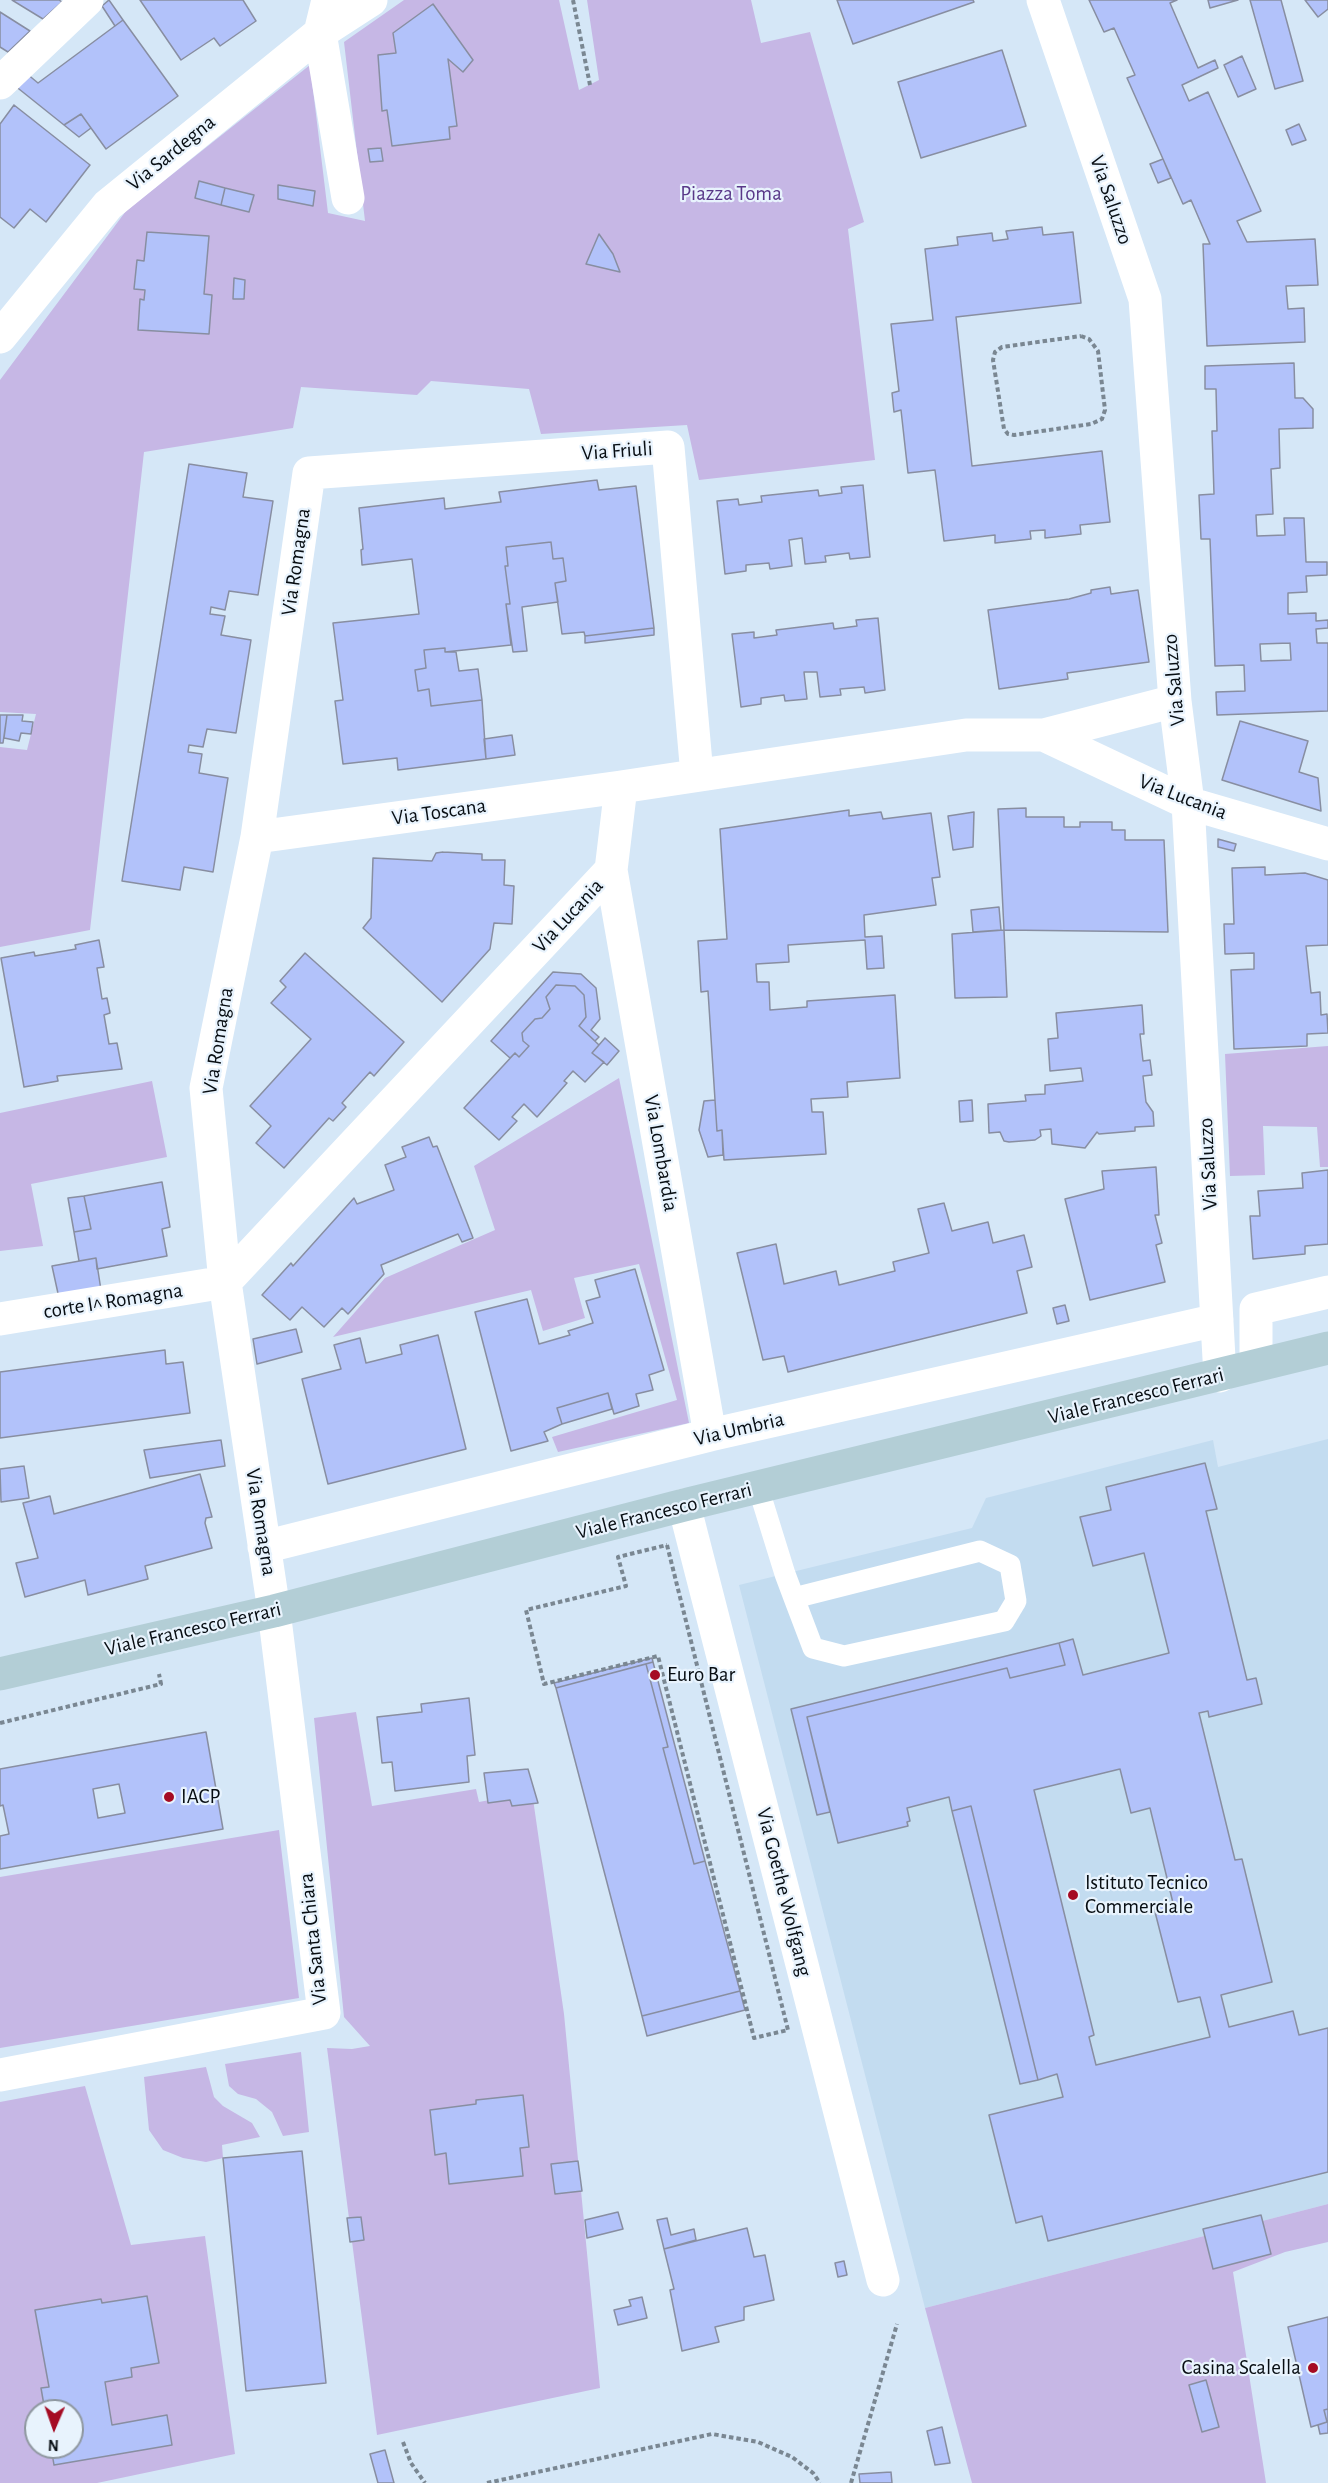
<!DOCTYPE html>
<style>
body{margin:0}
#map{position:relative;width:1328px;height:2483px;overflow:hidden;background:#d5e7f7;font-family:"Alegreya Sans",sans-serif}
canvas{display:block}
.north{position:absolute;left:24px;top:2399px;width:60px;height:60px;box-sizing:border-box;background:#e8f3fd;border:2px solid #8e979f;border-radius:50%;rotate:182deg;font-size:16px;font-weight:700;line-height:24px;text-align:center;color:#070d12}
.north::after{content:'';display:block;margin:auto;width:21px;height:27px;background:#a50b23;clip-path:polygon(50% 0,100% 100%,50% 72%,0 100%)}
</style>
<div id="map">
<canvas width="1328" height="2483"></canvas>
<div class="north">N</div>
</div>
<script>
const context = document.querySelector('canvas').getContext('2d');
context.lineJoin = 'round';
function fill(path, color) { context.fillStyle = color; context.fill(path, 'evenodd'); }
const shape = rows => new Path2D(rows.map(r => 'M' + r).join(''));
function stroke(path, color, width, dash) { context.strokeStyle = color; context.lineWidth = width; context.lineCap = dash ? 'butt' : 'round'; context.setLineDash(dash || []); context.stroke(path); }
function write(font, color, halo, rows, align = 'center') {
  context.font = font + ' "Alegreya Sans",sans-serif'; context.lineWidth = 4.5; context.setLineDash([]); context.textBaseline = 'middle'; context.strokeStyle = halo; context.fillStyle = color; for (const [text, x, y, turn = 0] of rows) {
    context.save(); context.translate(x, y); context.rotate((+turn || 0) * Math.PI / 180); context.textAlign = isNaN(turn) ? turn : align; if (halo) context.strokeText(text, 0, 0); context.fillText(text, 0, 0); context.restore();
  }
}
const built = shape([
 [1328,1439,1328,2204,925,2308,739,1585,972,1528,986,1498,1213,1440,1218,1467]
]);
const green = shape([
 [404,0,559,0,579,90,599,80,587,0,751,0,761,43,810,32,864,222,848,229,875,460,699,480,687,425,541,434,529,389,431,381,417,395,301,387,293,428,144,452,90,930,0,947,0,747,27,750,36,714,0,712,0,380,126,211,310,65,328,213,365,221,344,42],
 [1328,1046,1328,1167,1320,1167,1317,1127,1263,1126,1265,1175,1230,1176,1225,1054],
 [619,1078,689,1423,558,1452,552,1437,677,1400,639,1264,574,1278,585,1318,543,1331,531,1290,333,1337,385,1278,495,1230,474,1166],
 [152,1081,167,1157,31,1184,43,1246,0,1251,0,1113],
 [356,1712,372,1806,476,1789,479,1802,532,1792,564,2014,600,2388,377,2435,327,2048,352,2049,370,2046,344,2017,314,1718],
 [279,1830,299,1998,0,2048,0,1877],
 [301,2052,309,2132,283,2136,272,2112,256,2099,238,2094,229,2086,225,2064],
 [206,2067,214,2097,223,2106,252,2123,260,2137,222,2145,223,2158,206,2162,183,2158,163,2150,149,2130,144,2077],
 [85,2086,131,2245,205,2236,235,2454,97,2483,0,2483,0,2102],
 [36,2411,72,2411,72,2447,36,2447],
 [1328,2204,1328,2242,1285,2252,1233,2272,1266,2483,972,2483,925,2308]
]);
const building = shape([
 [12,0,59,0,62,2,43,19,12,0],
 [109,0,123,20,115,26,102,6,109,0],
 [140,0,243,0,256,21,220,46,214,38,181,60,140,0],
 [837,0,973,0,974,2,853,44,837,0],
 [1089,0,1177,0,1170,3,1198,68,1215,60,1218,68,1182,85,1189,101,1208,92,1261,211,1237,221,1247,242,1315,239,1318,285,1286,286,1288,309,1304,308,1305,342,1207,346,1203,244,1210,244,1191,200,1183,204,1127,78,1135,75,1114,28,1104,32,1089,0],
 [1208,0,1238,0,1210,8,1208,0],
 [1250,0,1281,0,1303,81,1275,89,1250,0],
 [1305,0,1328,0,1328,9,1318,17,1305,0],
 [433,4,473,60,463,72,448,59,457,126,449,127,450,139,392,146,387,110,382,111,378,55,396,53,393,33,433,4],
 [0,12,30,31,8,52,0,47,0,12],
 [123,20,178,96,106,149,81,114,64,125,14,85,26,73,38,83,123,20],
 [1002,50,1026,126,921,158,898,82,1002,50],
 [1242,56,1256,89,1238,97,1224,65,1242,56],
 [14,105,90,165,46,222,30,209,14,228,0,217,0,124,14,105],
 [81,114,91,128,79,137,64,125,81,114],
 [1299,124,1306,140,1292,145,1286,130,1299,124],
 [381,148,383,161,370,162,368,149,381,148],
 [1163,159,1171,178,1158,183,1150,164,1163,159],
 [199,181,225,188,221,205,195,198,199,181],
 [278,185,315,191,313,206,278,199,278,185],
 [225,188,254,195,249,212,221,205,225,188],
 [1042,227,1043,235,1073,232,1081,303,956,317,972,466,1102,451,1110,522,1080,525,1081,534,1045,538,1045,530,1030,531,1031,539,995,543,995,535,944,541,935,470,908,473,901,410,894,412,892,393,899,391,891,324,933,320,925,249,958,245,957,237,992,233,993,241,1008,239,1006,231,1042,227],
 [147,232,209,236,204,294,212,295,209,334,138,330,140,299,144,300,145,290,134,289,137,260,144,261,147,232],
 [599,234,613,254,620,272,586,264,599,234],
 [234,278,245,280,244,299,233,299,234,278],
 [1294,363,1295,398,1303,398,1313,409,1313,428,1279,429,1280,468,1271,469,1273,514,1256,515,1257,536,1285,535,1284,518,1304,518,1306,562,1327,562,1327,575,1306,576,1307,592,1288,593,1288,614,1316,613,1316,621,1328,620,1328,628,1316,629,1317,643,1328,643,1328,711,1217,715,1216,692,1245,691,1244,665,1215,666,1210,539,1201,539,1199,495,1214,494,1212,431,1217,431,1216,389,1205,389,1205,366,1294,363],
 [1290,643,1291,660,1261,661,1260,644,1290,643],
 [189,464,247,473,243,497,273,501,258,595,229,591,225,610,211,607,210,614,225,616,221,635,251,640,236,733,207,729,203,747,189,745,188,752,202,754,199,773,228,778,213,872,184,867,180,890,122,881,189,464],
 [597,480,599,490,636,486,654,628,585,636,584,632,562,634,555,583,566,581,563,558,553,559,551,542,506,547,508,566,505,566,510,604,506,604,511,645,445,652,445,648,424,650,426,668,415,670,418,691,429,689,431,706,482,700,486,759,398,770,397,758,343,764,335,701,343,700,333,623,419,614,412,559,362,565,361,550,363,549,359,508,444,498,445,509,501,502,499,492,597,480],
 [863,485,870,557,850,559,849,553,825,556,826,562,805,564,802,538,789,540,792,566,770,569,769,563,746,565,746,571,725,574,717,501,738,499,739,505,762,502,761,496,818,490,819,496,842,493,841,487,863,485],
 [551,542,553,559,563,558,566,581,555,583,558,602,522,607,527,651,513,652,506,604,510,604,505,566,508,566,506,547,551,542],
 [1110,587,1111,594,1138,590,1149,662,1067,673,1068,679,999,689,988,610,1069,599,1091,593,1091,590,1110,587],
 [878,618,885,690,865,693,864,687,840,689,841,695,820,697,817,672,804,672,807,699,785,701,784,695,761,698,761,704,741,707,732,634,754,632,754,638,777,635,776,630,833,623,834,629,857,626,856,620,878,618],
 [654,628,654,635,585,643,585,636,654,628],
 [445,648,445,652,456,652,459,671,478,669,482,700,431,706,429,689,418,691,415,670,426,668,424,650,445,648],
 [0,715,7,715,3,743,0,743,0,715],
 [7,715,23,715,22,721,33,722,31,734,21,733,19,741,4,738,7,715],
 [1240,721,1308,741,1299,772,1318,778,1321,811,1222,780,1240,721],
 [512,735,515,755,486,759,484,739,512,735],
 [1026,808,1026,817,1064,817,1064,827,1080,827,1080,822,1112,822,1112,830,1125,830,1125,840,1164,840,1168,932,1004,930,998,809,1026,808],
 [849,810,849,816,881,812,883,819,931,813,940,877,932,878,936,905,864,915,865,937,882,936,884,968,867,969,865,940,788,945,789,962,756,964,757,982,769,982,770,1010,807,1007,807,1001,895,995,900,1078,847,1082,848,1097,811,1099,812,1112,823,1112,826,1154,724,1160,722,1130,717,1131,708,991,701,992,698,941,727,939,720,829,849,810],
 [974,812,973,847,953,850,948,816,974,812],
 [1218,839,1236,844,1234,851,1218,847,1218,839],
 [443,852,482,854,482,860,505,860,504,885,514,886,512,924,494,923,490,949,442,1002,363,928,371,918,373,858,432,861,436,853,443,852],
 [1265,867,1265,875,1305,873,1328,880,1328,945,1306,946,1311,993,1320,992,1321,1015,1327,1014,1328,1033,1307,1034,1307,1046,1234,1049,1231,970,1254,969,1254,953,1225,954,1224,924,1234,924,1232,868,1265,867],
 [999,907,1001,930,973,932,971,910,999,907],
 [1004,930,1007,997,955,998,952,934,1004,930],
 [99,940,104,967,97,968,102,999,107,998,110,1013,104,1015,109,1044,117,1043,122,1069,57,1076,58,1081,24,1087,1,958,34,952,35,956,76,949,75,945,99,940],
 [305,953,404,1042,374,1076,370,1072,342,1103,346,1107,333,1121,329,1118,284,1168,256,1143,271,1126,250,1106,311,1039,271,1003,286,987,280,981,305,953],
 [553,972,581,974,596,988,600,1019,591,1030,599,1037,595,1041,579,1026,586,1017,584,995,575,986,556,985,546,997,550,1009,542,1018,535,1019,522,1033,523,1041,529,1046,519,1057,515,1053,510,1058,491,1041,553,972],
 [556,985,575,986,584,995,586,1017,579,1026,599,1045,592,1053,604,1062,585,1082,573,1071,564,1081,567,1083,537,1117,524,1104,512,1117,517,1121,499,1140,464,1108,515,1053,519,1057,529,1046,523,1041,522,1033,535,1019,542,1018,550,1009,546,997,556,985],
 [1142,1005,1144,1034,1140,1034,1143,1061,1150,1060,1152,1075,1143,1076,1146,1102,1153,1112,1154,1126,1135,1127,1135,1131,1099,1134,1097,1132,1085,1148,1052,1144,1051,1129,1040,1130,1041,1136,1035,1140,1009,1142,1004,1141,1000,1132,989,1133,988,1104,1026,1101,1025,1095,1045,1094,1045,1085,1083,1081,1081,1068,1050,1071,1048,1039,1058,1038,1056,1013,1142,1005],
 [605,1038,619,1051,607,1065,592,1053,605,1038],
 [715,1100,717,1131,722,1130,723,1155,708,1157,699,1130,704,1101,715,1100],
 [972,1100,973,1121,960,1122,959,1101,972,1100],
 [429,1137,433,1147,437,1146,473,1238,462,1242,458,1234,381,1265,384,1274,348,1314,342,1308,324,1327,302,1307,290,1320,262,1295,291,1263,293,1266,354,1198,357,1204,394,1190,385,1165,406,1157,402,1147,429,1137],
 [1156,1167,1159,1215,1155,1215,1162,1243,1156,1245,1165,1282,1090,1300,1065,1199,1104,1189,1102,1171,1156,1167],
 [1328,1170,1328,1244,1305,1246,1305,1254,1253,1259,1250,1216,1260,1216,1258,1191,1303,1188,1302,1173,1328,1170],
 [162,1182,170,1227,162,1229,167,1256,97,1269,96,1258,79,1261,74,1232,91,1229,84,1196,162,1182],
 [84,1196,91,1229,74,1232,68,1198,84,1196],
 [944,1203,952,1231,988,1222,993,1243,1024,1235,1032,1267,1017,1271,1027,1313,788,1372,784,1356,763,1360,737,1253,776,1244,784,1284,836,1271,839,1285,895,1271,893,1262,929,1253,918,1209,944,1203],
 [96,1258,101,1290,59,1298,52,1266,96,1258],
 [635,1269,664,1370,649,1375,653,1390,636,1394,639,1406,614,1414,608,1393,557,1408,562,1424,544,1432,548,1441,511,1451,475,1312,527,1299,539,1344,570,1335,568,1331,593,1323,586,1301,600,1297,595,1280,635,1269],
 [1065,1305,1069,1321,1057,1324,1053,1308,1065,1305],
 [296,1329,302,1352,257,1364,253,1339,296,1329],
 [438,1335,466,1449,328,1484,302,1379,341,1369,334,1345,360,1338,366,1363,402,1354,400,1345,438,1335],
 [165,1350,166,1364,183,1362,190,1413,0,1438,0,1372,165,1350],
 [608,1393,612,1409,562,1424,557,1408,608,1393],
 [221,1440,225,1466,150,1478,144,1450,221,1440],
 [1205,1463,1217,1509,1206,1511,1247,1680,1256,1678,1262,1704,1209,1717,1208,1711,1199,1713,1235,1860,1242,1859,1272,1982,1221,1995,1229,2027,1293,2011,1299,2035,1328,2028,1328,2172,1048,2241,1042,2216,1016,2223,989,2115,1063,2097,1057,2074,1038,2080,971,1806,952,1811,949,1797,907,1808,910,1821,907,1822,908,1826,838,1843,807,1717,1007,1668,1010,1678,1065,1665,1059,1643,1073,1639,1083,1675,1169,1653,1144,1553,1093,1566,1080,1517,1111,1510,1106,1487,1205,1463],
 [1120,1769,1131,1813,1150,1808,1173,1903,1154,1908,1178,2002,1200,1997,1210,2037,1096,2065,1089,2037,1094,2035,1034,1790,1120,1769],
 [24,1466,29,1498,1,1502,0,1469,24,1466],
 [200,1474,212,1517,206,1518,205,1523,212,1548,145,1566,148,1579,88,1595,85,1580,25,1597,16,1563,38,1558,23,1503,50,1496,54,1514,200,1474],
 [1059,1643,1065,1665,1010,1678,1007,1668,807,1717,830,1812,817,1815,791,1709,1059,1643],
 [652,1658,653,1662,556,1688,554,1683,652,1658],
 [653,1662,705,1861,694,1864,663,1748,668,1747,646,1664,653,1662],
 [646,1664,668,1747,663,1748,694,1864,705,1861,740,1991,642,2016,556,1688,646,1664],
 [469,1698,475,1755,467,1756,469,1782,395,1791,392,1762,382,1763,377,1717,422,1712,421,1704,469,1698],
 [206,1732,223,1829,0,1869,0,1836,9,1834,3,1805,0,1806,0,1769,206,1732],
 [119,1784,125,1813,98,1818,93,1789,119,1784],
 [528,1769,538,1803,512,1806,510,1800,488,1803,484,1773,528,1769],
 [971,1806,1038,2080,1020,2084,952,1811,971,1806],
 [740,1991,745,2010,647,2036,642,2016,740,1991],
 [523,2095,529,2147,520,2148,523,2176,449,2184,446,2153,435,2155,430,2110,476,2104,476,2100,523,2095],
 [302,2151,326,2383,246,2391,223,2158,302,2151],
 [578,2161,582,2191,555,2194,551,2164,578,2161],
 [618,2212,623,2229,587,2238,585,2220,618,2212],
 [1261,2215,1271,2254,1213,2269,1203,2229,1261,2215],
 [361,2217,364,2240,350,2242,347,2218,361,2217],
 [667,2218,671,2235,694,2229,696,2240,664,2249,657,2220,667,2218],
 [747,2228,754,2257,765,2255,774,2300,744,2307,744,2320,715,2327,719,2342,682,2351,670,2290,674,2289,664,2249,747,2228],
 [844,2261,847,2275,838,2277,835,2263,844,2261],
 [147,2296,159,2363,131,2368,132,2377,105,2382,112,2425,167,2415,172,2445,54,2465,51,2447,72,2447,72,2411,45,2411,41,2388,49,2387,35,2310,101,2299,102,2303,147,2296],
 [642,2297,647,2318,618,2325,614,2310,631,2306,629,2300,642,2297],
 [1328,2317,1328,2409,1324,2410,1327,2422,1311,2427,1288,2327,1328,2317],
 [1206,2380,1219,2427,1202,2432,1189,2385,1206,2380],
 [1328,2409,1328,2433,1320,2434,1318,2425,1327,2422,1324,2410,1328,2409],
 [942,2427,950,2463,935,2465,927,2431,942,2427],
 [385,2450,394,2483,378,2483,370,2454,385,2450],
 [891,2472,892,2483,860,2483,859,2474,891,2472]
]);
const path = shape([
 [573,0,590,85],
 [1081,336,1089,339,1098,351,1105,410,1102,419,1091,424,1014,435,1008,434,1004,429,993,360,995,352,1002,347,1081,336],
 [667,1545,788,2030,754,2038,658,1656,544,1684,526,1610,626,1586,618,1557,667,1545],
 [0,1723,161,1684,159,1674],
 [403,2442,411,2463,425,2483],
 [487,2483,712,2434,758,2442,792,2457,813,2473,820,2483],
 [851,2483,897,2324]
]);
const lane = shape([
 [758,1487,785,1574,794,1598,813,1648,844,1656,1004,1621,1016,1601,1010,1565,980,1551,794,1598]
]);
const street = shape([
 [328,0,320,33,348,198],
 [1043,0,1145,299,1175,701,1188,803,1220,1376],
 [0,83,87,0],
 [0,337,108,205,320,33,371,0],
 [1044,735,1188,803,1328,844],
 [257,837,621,787],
 [611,870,710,1435],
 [0,1319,225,1282,611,870,621,787,966,735,1044,735,1175,701],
 [1256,1365,1256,1309,1328,1292],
 [684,1505,883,2280],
 [264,1547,710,1435,1217,1320],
 [0,2075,324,2013,274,1611,225,1282,206,1088,257,837,309,473,668,447,697,775]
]);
const secondary = shape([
 [0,1674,274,1611,684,1505,1328,1348]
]);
const markers = [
 [655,1675,6,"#a50b23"],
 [169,1797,6,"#a50b23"],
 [1073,1895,6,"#a50b23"],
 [1313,2368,6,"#a50b23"]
];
const streetNames = [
 ["Via Sardegna",171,153,-39],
 ["Via Saluzzo",1111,200,71],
 ["Via Friuli",617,451,-4],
 ["Via Romagna",296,562,-82],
 ["Via Saluzzo",1174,680,-95],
 ["Via Lucania",1183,797,21],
 ["Via Toscana",439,812,-8],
 ["Via Lucania",568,916,-47],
 ["Via Romagna",218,1041,-81],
 ["Via Lombardia",661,1153,80],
 ["Via Saluzzo",1208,1164,-93],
 ["corte I^ Romagna",113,1301,-9],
 ["Viale Francesco Ferrari",1136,1396,-14],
 ["Via Umbria",739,1429,-13],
 ["Viale Francesco Ferrari",664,1511,-14],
 ["Via Romagna",261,1522,81],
 ["Viale Francesco Ferrari",193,1629,-13],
 ["Via Goethe Wolfgang",784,1892,76],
 ["Via Santa Chiara",313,1939,-96]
];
const parkNames = [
 ["Piazza Toma",731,194]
];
const poiNames = [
 ["Euro Bar",667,1675],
 ["IACP",181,1797],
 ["Istituto Tecnico",1085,1883],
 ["Commerciale",1085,1907],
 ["Casina Scalella",1301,2368,"right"]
];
fill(built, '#c3dcf0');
fill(green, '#c6b7e5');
fill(building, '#b2c2fa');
stroke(building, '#888ea1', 1.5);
stroke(path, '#7a8792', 4, [4.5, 3]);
stroke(lane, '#fff', 21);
stroke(street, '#fff', 33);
stroke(secondary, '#b3ced6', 33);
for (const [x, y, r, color] of markers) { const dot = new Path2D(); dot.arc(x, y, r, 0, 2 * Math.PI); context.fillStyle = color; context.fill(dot); stroke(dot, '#e8f3fd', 2); }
write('21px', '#070d12', '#e8f3fd', streetNames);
write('21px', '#593889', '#e8f3fd', parkNames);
write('21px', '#070d12', '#e8f3fd', poiNames, 'left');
</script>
